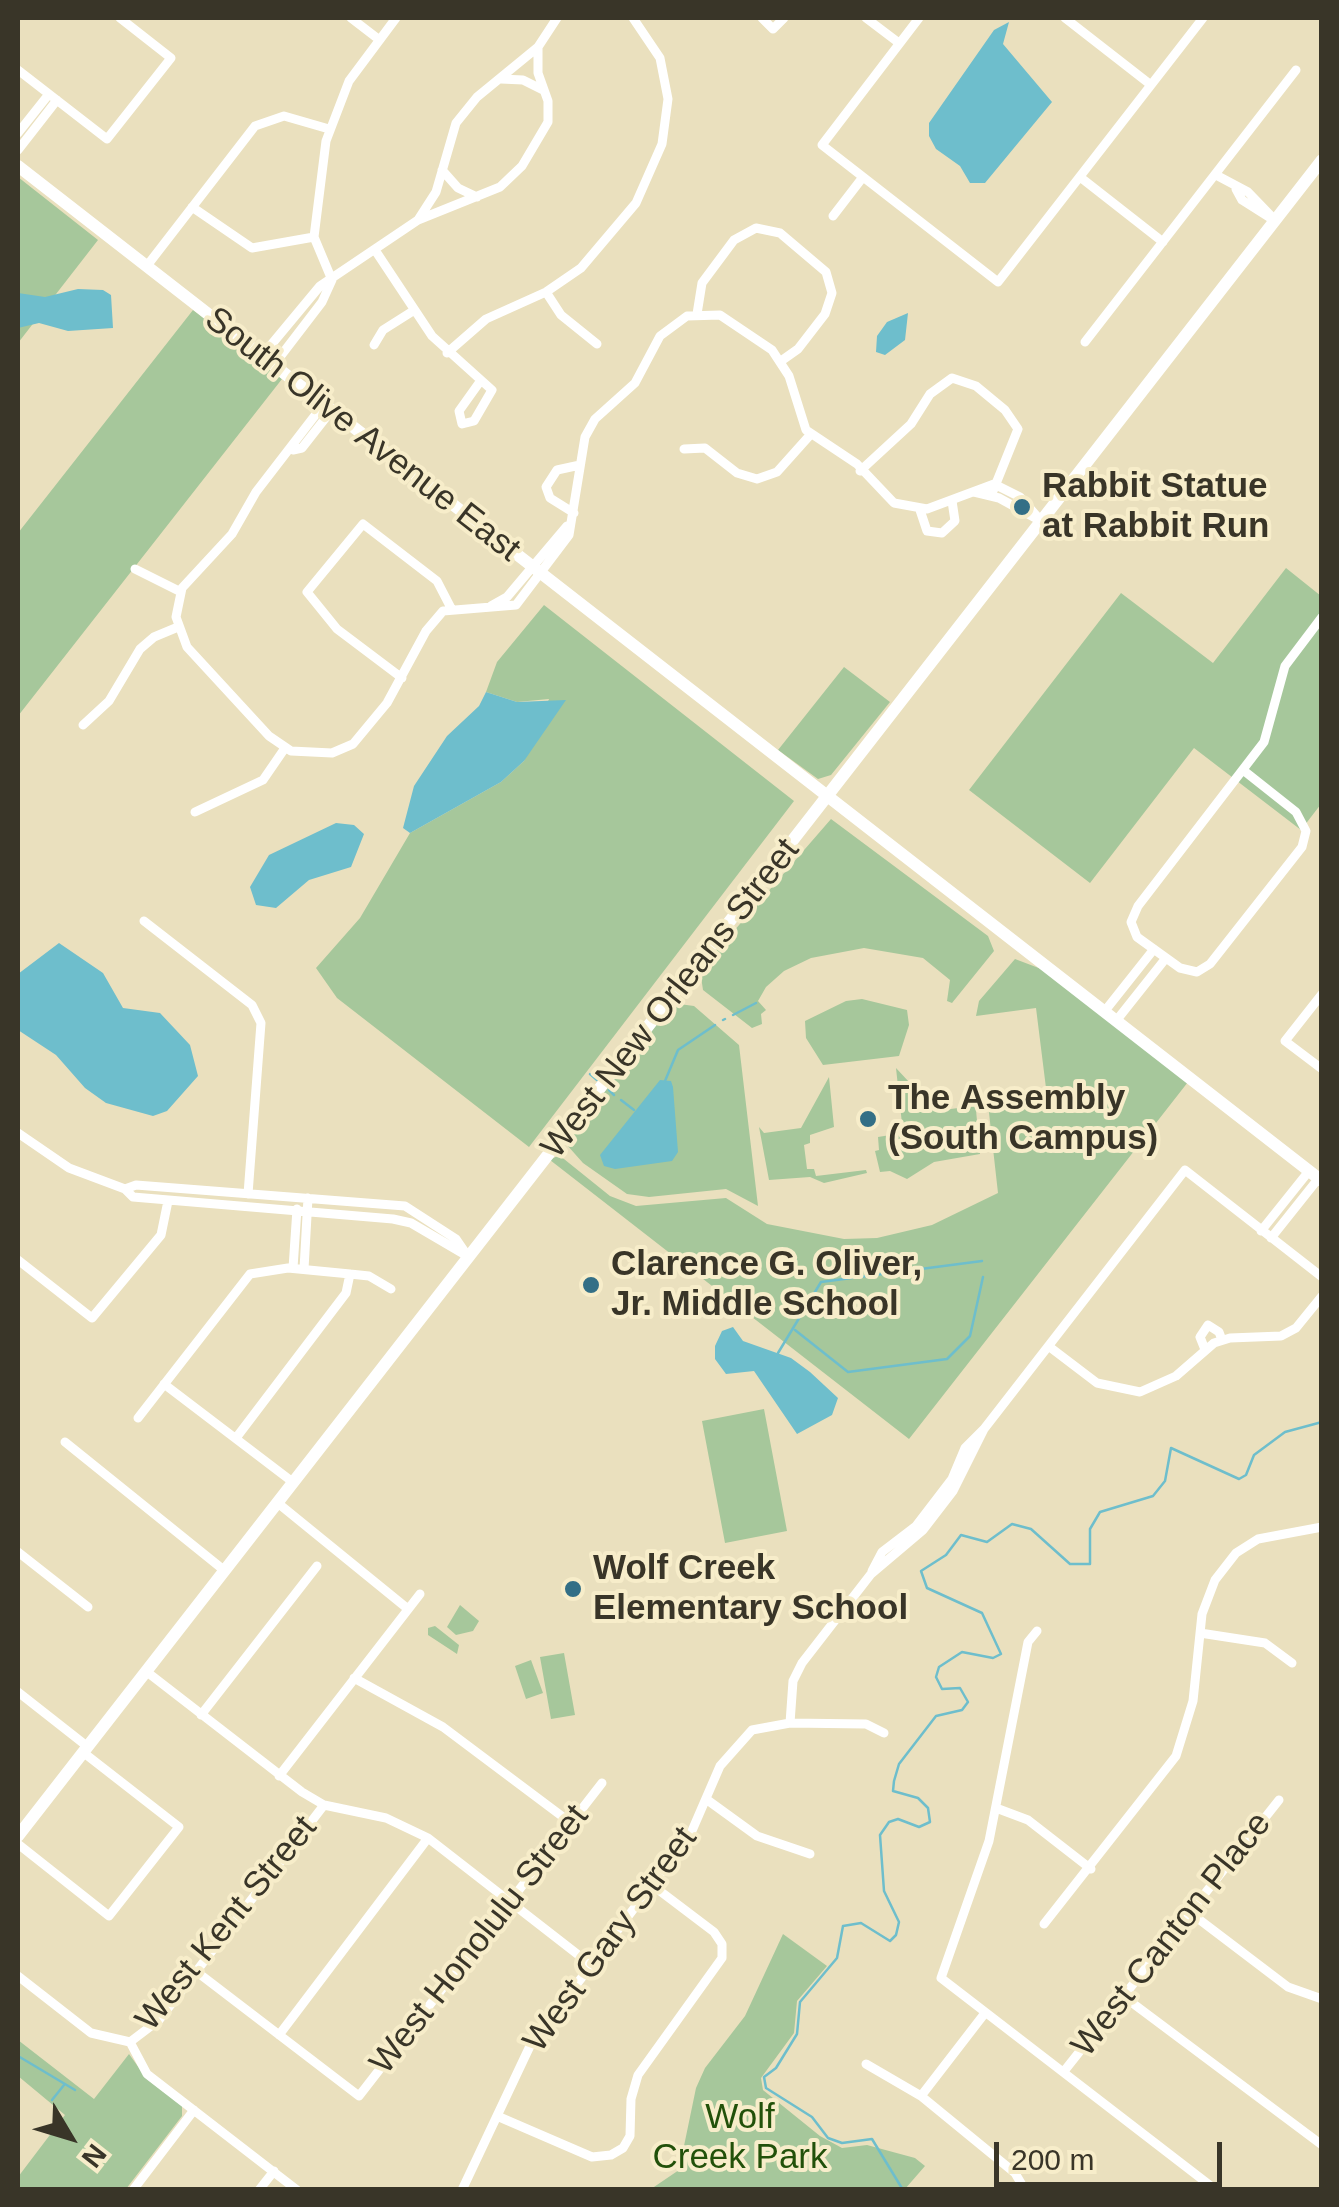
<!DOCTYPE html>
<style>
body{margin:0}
#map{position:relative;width:1339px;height:2207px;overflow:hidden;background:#eae0be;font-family:Arial,sans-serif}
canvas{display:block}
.frame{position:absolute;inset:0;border:20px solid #393528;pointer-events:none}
.north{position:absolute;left:20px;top:2087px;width:100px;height:100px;-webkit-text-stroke:8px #f7edca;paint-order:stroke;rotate:128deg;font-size:28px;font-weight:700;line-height:40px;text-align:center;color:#393528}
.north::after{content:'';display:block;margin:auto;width:35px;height:45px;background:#393528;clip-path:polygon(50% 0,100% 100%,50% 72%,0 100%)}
.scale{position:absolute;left:994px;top:2142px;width:228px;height:45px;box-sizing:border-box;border:5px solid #393528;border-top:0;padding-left:12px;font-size:30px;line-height:35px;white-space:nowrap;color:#393528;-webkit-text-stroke:8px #f7edca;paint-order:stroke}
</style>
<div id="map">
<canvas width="1339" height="2207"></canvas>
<div class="frame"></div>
<div class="north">N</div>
<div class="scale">200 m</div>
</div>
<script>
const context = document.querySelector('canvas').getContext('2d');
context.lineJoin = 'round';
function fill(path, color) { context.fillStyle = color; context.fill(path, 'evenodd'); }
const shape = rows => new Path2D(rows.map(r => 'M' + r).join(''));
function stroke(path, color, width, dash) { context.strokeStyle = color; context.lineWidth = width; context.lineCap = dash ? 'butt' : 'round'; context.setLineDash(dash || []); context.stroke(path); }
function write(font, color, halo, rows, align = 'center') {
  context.font = font + ' Arial,sans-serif'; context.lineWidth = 8; context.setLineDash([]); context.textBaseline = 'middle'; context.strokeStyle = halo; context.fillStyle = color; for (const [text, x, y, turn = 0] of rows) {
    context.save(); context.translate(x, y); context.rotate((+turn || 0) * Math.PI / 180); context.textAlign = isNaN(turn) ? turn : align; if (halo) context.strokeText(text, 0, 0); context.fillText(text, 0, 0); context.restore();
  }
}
const green = shape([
 [18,177,98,240,18,343],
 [193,310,282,379,18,716,18,533],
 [1286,568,1321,596,1321,804,1301,830,1194,748,1090,883,969,790,1121,593,1213,663],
 [544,605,794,801,529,1147,337,998,316,968,360,918,410,833,501,782,524,761,549,699,517,702,486,692,497,662],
 [844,667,890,702,831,775,818,779,778,750],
 [831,819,988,936,994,951,952,1003,947,1001,950,980,923,958,864,948,811,958,784,971,766,987,758,1001,766,1010,761,1014,762,1024,752,1028,703,990,700,970],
 [1015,959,1044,970,1188,1082,909,1439,550,1160,559,1155,610,1196,636,1206,726,1198,767,1224,844,1239,877,1238,932,1225,998,1193,988,1104,1047,1096,1036,1008,976,1016,979,1001],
 [862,999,907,1010,909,1025,899,1056,823,1065,806,1038,805,1021,846,1001],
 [679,1004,694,1006,739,1045,758,1206,726,1189,649,1197,627,1194,583,1163,567,1145,569,1137,668,1010],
 [896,1068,936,1111,973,1106,975,1099,980,1154,934,1162,907,1179,890,1171,880,1172,875,1151,879,1150,878,1137,903,1133],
 [829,1077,834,1127,810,1135,810,1143,804,1145,807,1169,814,1169,816,1176,866,1170,867,1173,824,1183,810,1177,769,1180,759,1127,764,1133,801,1128],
 [764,1409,787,1531,725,1543,702,1421],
 [460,1605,479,1621,473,1631,456,1635,447,1627],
 [435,1626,459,1645,457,1654,428,1635,428,1628],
 [564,1653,575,1715,551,1719,540,1657],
 [531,1660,543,1693,526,1699,515,1666],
 [783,1934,827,1966,797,2001,794,2033,761,2078,763,2090,820,2136,842,2148,867,2145,915,2158,925,2166,905,2189,651,2189,679,2170,696,2088,705,2068,745,2016],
 [18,2040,94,2099,129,2054,147,2079,182,2106,182,2116,126,2189,18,2189,18,2177,65,2115,18,2076]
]);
const water = shape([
 [1009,22,1003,44,1052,102,985,183,970,183,960,166,936,149,929,136,929,123,994,30],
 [78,289,103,290,111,295,113,328,68,331,39,323,18,328,18,293,45,297],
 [908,313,905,340,885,355,876,352,877,336,887,322],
 [486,692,517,702,566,700,524,761,501,782,410,833,403,828,414,786,447,736,479,706],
 [336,823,354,825,364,834,351,867,309,880,276,908,256,905,250,887,269,855],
 [59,943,103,973,123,1008,160,1013,190,1045,198,1076,167,1111,153,1116,106,1103,85,1088,56,1055,18,1030,18,974],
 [660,1080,671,1081,673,1087,678,1152,672,1161,615,1169,604,1166,600,1155],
 [733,1327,743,1341,791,1358,810,1372,838,1398,832,1415,797,1434,754,1371,726,1374,715,1359,715,1346,722,1331]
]);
const stream = shape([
 [733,1015,756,1003],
 [723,1020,725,1019],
 [590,1074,597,1080],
 [665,1081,678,1050,715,1025],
 [609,1090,614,1095],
 [621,1100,634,1110],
 [795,1330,848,1372,947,1359,970,1336,983,1277],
 [778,1353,821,1282,982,1261],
 [18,2056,75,2090],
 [52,2100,64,2085],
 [903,2190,872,2139,842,2143,828,2138,812,2117,766,2088,764,2077,776,2068,797,2034,800,2002,837,1958,843,1926,861,1923,890,1941,896,1935,899,1922,884,1891,880,1835,889,1822,898,1819,919,1827,930,1822,928,1808,918,1798,893,1791,894,1781,899,1764,936,1716,962,1710,968,1702,960,1688,942,1689,936,1677,939,1667,962,1652,993,1658,1001,1654,982,1613,927,1588,921,1571,946,1555,961,1535,987,1542,1012,1524,1031,1529,1070,1564,1090,1564,1090,1529,1100,1512,1153,1496,1165,1481,1171,1448,1239,1479,1246,1475,1254,1455,1285,1432,1322,1422]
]);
const street = shape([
 [351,18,377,38],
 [762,18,773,29,784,18],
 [866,18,899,43],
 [919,18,822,145,998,282,1203,18],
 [1065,18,1151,85],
 [18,70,107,139,171,58,120,18],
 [501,79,523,80,543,90],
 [18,133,49,94],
 [18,150,57,100],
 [442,170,458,188,477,197],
 [1216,175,1248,192,1275,220],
 [1080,177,1163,242],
 [1236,189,1242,200,1272,219],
 [192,207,252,248,314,237],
 [833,216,863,177],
 [418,220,436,192,456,123,477,97,538,47,557,18],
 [375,250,432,336,492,390,474,421,462,424,459,411,479,383],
 [146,267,255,126,284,116,329,129],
 [332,280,314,237,326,141,349,81,396,18],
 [546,292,561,315,597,344],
 [697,314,702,283,734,240,756,228,780,233,826,272,832,293,825,314,798,349,781,361],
 [1085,342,1296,70],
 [374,345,383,330,413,311],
 [447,353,486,319,546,292,581,268,636,203,662,144,668,99,660,58,633,18],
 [261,357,320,286,418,220,500,187,522,166,548,122,548,101,538,73,538,47],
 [273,366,322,302,332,280],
 [323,405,256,492,232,534,182,588,176,617,187,647,269,736,291,751,332,753,353,744,387,703,426,631,443,611,516,605,569,535,585,437,595,419,635,383,660,336,687,316,720,315,772,350,789,376,806,430,857,464,894,503,927,509,994,484,1020,497,1041,521],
 [684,449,705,448,737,473,757,479,777,472,811,434],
 [293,450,302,448,331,411],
 [860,471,911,424,930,394,952,378,976,386,1005,410,1018,429,991,496],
 [974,492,999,498,1039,520],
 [920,510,927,531,942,533,955,521,952,501],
 [574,513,550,498,546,487,557,470,580,465],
 [135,569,181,592],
 [491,606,507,597,567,526],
 [402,678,337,629,307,592,363,524,437,581,451,608],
 [83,725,109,701,140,649,154,637,178,627],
 [1243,770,1296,812,1306,831,1302,847,1210,964,1197,972,1180,968,1137,937,1131,922,1138,906,1264,742,1285,666,1322,617],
 [195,812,263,780,285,748],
 [144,921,252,1005,261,1023,248,1194],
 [1322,994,1285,1041,1322,1069],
 [1104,1012,1154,949],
 [1116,1021,1166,958],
 [18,1133,69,1168,125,1189,133,1197,393,1219,411,1223,469,1257],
 [125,1189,136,1185,405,1206,456,1239,467,1255],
 [1261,1231,1309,1171],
 [1271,1238,1322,1174],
 [18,1260,92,1318,161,1235,168,1201],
 [293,1268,297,1209],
 [304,1269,308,1198],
 [1204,1347,1200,1337,1208,1325,1219,1332,1222,1340],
 [1051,1348,1097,1383,1140,1392,1176,1376,1214,1343,1230,1338,1281,1336,1296,1328,1322,1296],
 [164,1384,294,1483],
 [138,1418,250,1274,288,1268,350,1274,369,1276,391,1289],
 [236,1438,346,1293,350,1274],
 [65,1442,225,1571],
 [279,1504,408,1609],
 [18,1552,88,1607],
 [872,1571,882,1552,916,1526,952,1479,965,1448,984,1429],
 [1037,1631,1028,1642,989,1841,941,1978,1216,2190],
 [1200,1633,1265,1643,1292,1663],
 [147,1672,302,1792,324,1805,386,1818,428,1838,590,1964],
 [354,1678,443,1727,571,1823],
 [18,1692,88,1747],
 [201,1715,317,1566],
 [790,1723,866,1724,884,1733],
 [279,1776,420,1594],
 [706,1799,757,1836,810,1854],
 [996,1808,1028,1820,1091,1869],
 [18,1844,109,1916,179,1827,84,1753],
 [1188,1911,1288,1987,1322,1999],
 [1044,1924,1176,1756,1193,1701,1202,1614,1215,1580,1236,1553,1258,1539,1322,1527],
 [197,1972,359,2096,602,1783],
 [18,1976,91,2033,130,2042,147,2074,297,2190],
 [1123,1996,1322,2145],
 [279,2035,428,1838],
 [130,2042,159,2020,324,1805],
 [866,2064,921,2096,1015,2173,1025,2190],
 [1065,2070,1279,1800],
 [921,2096,985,2013],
 [497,2116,592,2157,611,2155,623,2148,630,2136,631,2099,638,2075,722,1958,722,1944,714,1932,652,1885],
 [133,2190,194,2110],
 [259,2190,274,2171],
 [462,2190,530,2046,691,1833,720,1766,752,1730,790,1723,793,1681,802,1663,871,1574,923,1530,953,1491,984,1429,1185,1170,1322,1277]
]);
const secondary = shape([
 [18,166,1322,1181],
 [18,1836,1322,160]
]);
const markers = [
 [1022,507,10,"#336f86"],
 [868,1119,10,"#336f86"],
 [591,1285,10,"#336f86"],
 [573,1589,10,"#336f86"]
];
const streetNames = [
 ["South Olive Avenue East",362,435,38],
 ["West New Orleans Street",671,999,-52],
 ["West Kent Street",227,1924,-51],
 ["West Canton Place",1172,1935,-52],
 ["West Honolulu Street",480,1940,-52],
 ["West Gary Street",611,1940,-54]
];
const poiNames = [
 ["Rabbit Statue",1042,487],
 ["at Rabbit Run",1042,527],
 ["The Assembly",888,1099],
 ["(South Campus)",888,1139],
 ["Clarence G. Oliver,",611,1265],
 ["Jr. Middle School",611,1305],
 ["Wolf Creek",593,1569],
 ["Elementary School",593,1609]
];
const parkNames = [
 ["Wolf",740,2118],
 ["Creek Park",740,2158]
];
fill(green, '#a6c79b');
fill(water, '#6ebecc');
stroke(stream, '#6ebecc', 2.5);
stroke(street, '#fff', 9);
stroke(secondary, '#fff', 12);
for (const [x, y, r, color] of markers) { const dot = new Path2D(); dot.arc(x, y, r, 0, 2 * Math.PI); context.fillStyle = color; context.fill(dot); stroke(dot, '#f7edca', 4); }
write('35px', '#393528', '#f7edca', streetNames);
write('bold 35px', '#393528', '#f7edca', poiNames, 'left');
write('35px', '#22510a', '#f7edca', parkNames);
</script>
